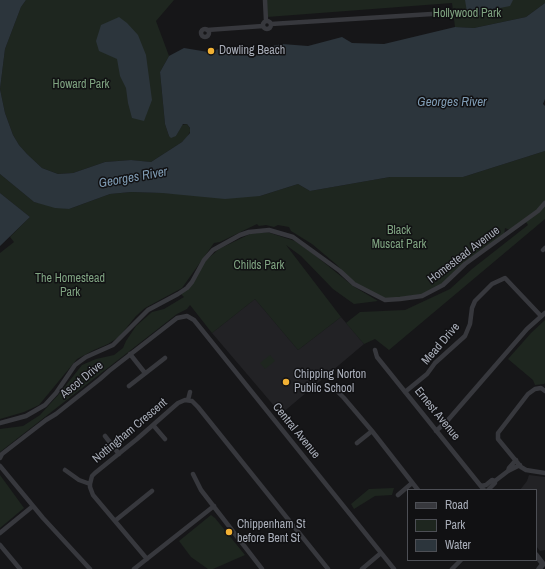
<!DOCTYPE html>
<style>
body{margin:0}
#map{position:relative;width:545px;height:569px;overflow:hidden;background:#161618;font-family:"Archivo Narrow",sans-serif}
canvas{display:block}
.legend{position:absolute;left:407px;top:489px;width:130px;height:72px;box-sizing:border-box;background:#111113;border:1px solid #4d4f55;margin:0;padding:5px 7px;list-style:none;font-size:12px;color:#a8adb8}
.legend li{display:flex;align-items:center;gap:8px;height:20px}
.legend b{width:20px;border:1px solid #4d4f55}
</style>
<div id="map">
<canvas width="545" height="569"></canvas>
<ul class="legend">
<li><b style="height:5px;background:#37383d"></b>Road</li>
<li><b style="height:11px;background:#1e261f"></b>Park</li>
<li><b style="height:11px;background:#2c353c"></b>Water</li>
</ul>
</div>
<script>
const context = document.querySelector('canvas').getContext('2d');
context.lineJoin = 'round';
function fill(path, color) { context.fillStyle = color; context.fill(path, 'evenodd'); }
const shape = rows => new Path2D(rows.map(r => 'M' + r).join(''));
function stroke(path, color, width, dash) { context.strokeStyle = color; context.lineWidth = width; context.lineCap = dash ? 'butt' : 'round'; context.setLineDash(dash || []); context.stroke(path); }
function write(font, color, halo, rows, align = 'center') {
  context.font = font + ' "Archivo Narrow",sans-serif'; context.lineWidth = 3; context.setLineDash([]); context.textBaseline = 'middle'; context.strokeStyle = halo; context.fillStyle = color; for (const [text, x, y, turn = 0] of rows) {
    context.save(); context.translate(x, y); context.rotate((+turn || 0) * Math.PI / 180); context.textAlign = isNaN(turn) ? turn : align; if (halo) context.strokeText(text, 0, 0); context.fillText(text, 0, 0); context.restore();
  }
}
const built = shape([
 [255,299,298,350,341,317,364,344,281,414,212,333],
 [529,475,545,477,545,550,540,551,536,546,536,490,520,490,527,481]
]);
const green = shape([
 [26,0,174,0,156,21,169,56,160,72,165,124,169,136,176,136,182,125,187,124,191,130,187,137,182,142,151,162,131,160,105,162,73,173,58,174,42,168,27,154,19,145,13,135,5,113,0,89,5,49,21,7],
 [266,0,545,0,545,3,526,17,474,28,455,27,452,3,267,17],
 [545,151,545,219,389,350,375,339,364,344,346,323,360,312,405,310,450,289,472,269,528,225,526,222,512,231,505,228,504,236,485,249,443,285,428,293,385,300,354,284,337,265,312,244,291,231,289,227,278,225,274,227,266,225,259,226,257,224,220,242,214,243,182,288,145,308,136,316,119,337,108,344,94,350,77,359,39,405,24,412,0,419,0,253,14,242,10,237,30,217,0,193,0,174,34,202,69,209,110,194,131,192,260,196,298,184,310,191,390,177,463,177],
 [267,232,295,241,311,252,353,286,378,301,354,304,333,289,301,256,286,245,341,317,298,350,255,299,212,333,190,305,187,309,177,314,0,452,0,429,23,426,40,415,59,394,82,365,96,359,114,355,123,348,126,341,136,326,152,312,164,309,184,297,181,294,204,262,219,249,250,234],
 [545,320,545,383,544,384,535,385,533,380,508,359,531,333],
 [270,355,275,361,265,369,260,363],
 [0,475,24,508,0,528],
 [394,488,392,495,375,496,354,509,351,504,369,489],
 [211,515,215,518,245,555,213,569,208,569,191,557,179,541]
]);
const water = shape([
 [0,0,26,0,21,7,5,49,0,89,5,113,13,135,19,145,27,154,42,168,58,174,73,173,105,162,131,160,151,162,182,142,190,133,190,128,187,124,183,124,176,136,171,138,169,136,165,124,160,72,169,56,184,48,208,52,226,47,245,52,249,57,253,58,256,56,259,50,263,48,282,44,308,46,342,37,352,43,384,44,455,27,474,28,526,17,545,3,545,99,543,104,545,106,545,151,463,177,390,177,310,191,298,184,260,196,225,199,162,193,131,192,110,194,69,209,55,208,34,202,0,174],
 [465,0,513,0,510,6,490,10,482,16,467,12],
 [119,17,127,23,138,35,146,55,152,100,144,121,132,118,128,103,126,88,120,76,117,59,99,51,96,41,101,25],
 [0,193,30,217,0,246]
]);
const minor = shape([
 [265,0,266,21],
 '263 25a4 4 0 1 1 8 0a4 4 0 1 1-8 0Z',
 [271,24,448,13],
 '201 33a4 4 0 1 1 8 0a4 4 0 1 1-8 0Z',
 [207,30,263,26],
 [543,250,545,248],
 [375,350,377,357,484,490],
 [130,354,145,373],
 [129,386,165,358],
 [334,388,344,398,372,431,418,490],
 [545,391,541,388,535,389,528,394,498,433,498,439,521,467,526,470,545,473],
 [405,392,427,374,435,363,465,336,470,324,472,308,475,301,492,284,505,278,541,316],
 [188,400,190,392],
 [0,423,26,416,45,405,56,393,75,365,86,357,113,345,148,310,178,294,187,288,192,282,204,260,213,250,240,235,249,232,269,230,293,237,340,271,354,284,385,300,400,299,422,296,443,285,465,264,538,211,545,203],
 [153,425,165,439],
 [436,431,448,420,527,329,545,313],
 [105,436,119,454],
 [357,443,372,431],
 [0,458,2,454,46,420,56,414,100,379,109,371,177,318,187,316,194,320,394,569],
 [0,466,43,518,90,569],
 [65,470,79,480,90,484],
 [508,471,509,468,516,460],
 [193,474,201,490,262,569],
 [481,486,486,485,492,480,495,481,508,471,520,465],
 [488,490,495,483,495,481],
 [398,495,412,483],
 [116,520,152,491],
 [0,533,33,506],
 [0,545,20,569],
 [147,559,93,495,90,487,90,484,92,476,95,473,137,439,178,403,185,400,192,401,198,407,328,569],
 [134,569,214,506],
 [362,569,381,553],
 [452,569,461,560]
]);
const tertiary = shape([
 [536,555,543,564,539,569]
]);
const markers = [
 [211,51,4,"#f2b134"],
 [286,382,4,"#f2b134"],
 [229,532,4,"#f2b134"]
];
const parkNames = [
 ["Hollywood Park",467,14],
 ["Howard Park",81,85],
 ["Black",399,231],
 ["Muscat Park",399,245],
 ["Childs Park",259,266],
 ["The Homestead",70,279],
 ["Park",70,293]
];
const poiNames = [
 ["Dowling Beach",219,51],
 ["Chipping Norton",294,375],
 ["Public School",294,389],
 ["Chippenham St",237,525],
 ["before Bent St",237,539]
];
const streetNames = [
 ["Homestead Avenue",464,255,-37],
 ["Mead Drive",441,344,-49],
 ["Ascot Drive",82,380,-39],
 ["Ernest Avenue",437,414,51],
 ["Nottingham Crescent",130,431,-40],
 ["Central Avenue",296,431,51]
];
const waterNames = [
 ["Georges River",452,103],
 ["Georges River",133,178,-10]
];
fill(built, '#222225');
fill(green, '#1e261f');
fill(water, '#2c353c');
stroke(minor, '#37383d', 4.5);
stroke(tertiary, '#37383d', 5.5);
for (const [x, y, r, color] of markers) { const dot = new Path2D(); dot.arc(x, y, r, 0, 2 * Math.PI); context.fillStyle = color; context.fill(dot); stroke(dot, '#111113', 1.5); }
write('12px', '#7fa381', '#111113', parkNames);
write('12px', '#a8adb8', '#111113', poiNames, 'left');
write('12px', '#a8adb8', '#111113', streetNames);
write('italic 13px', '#7f9bb3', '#111113', waterNames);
</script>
